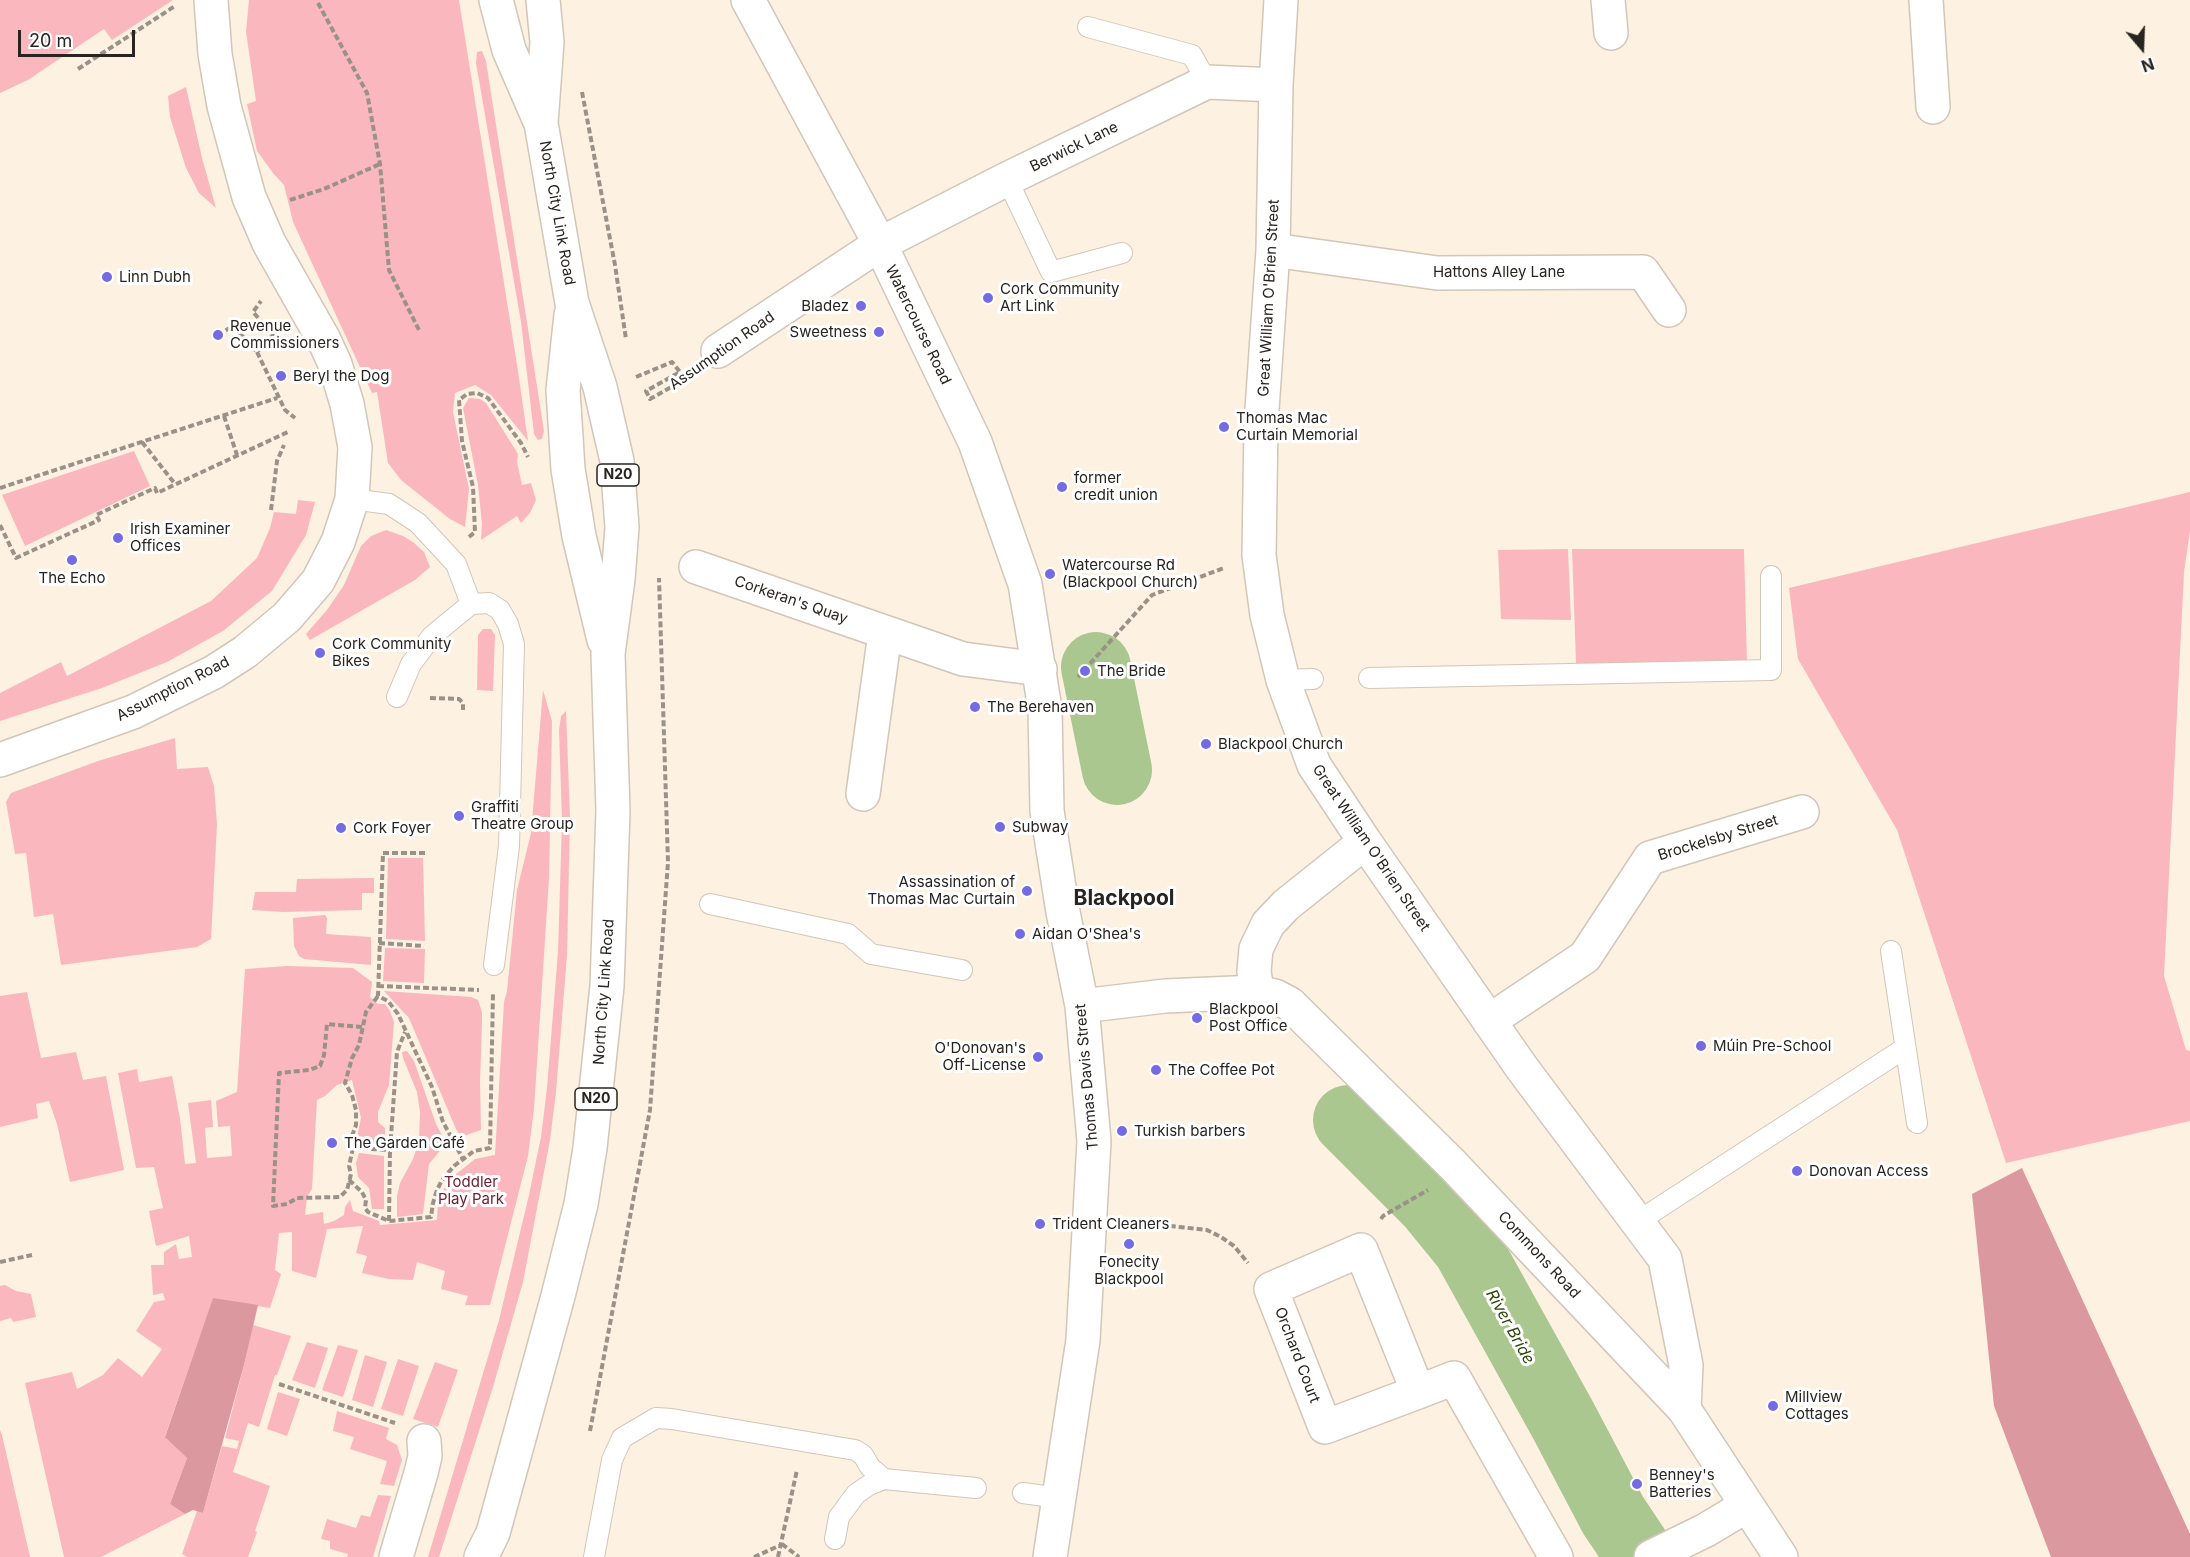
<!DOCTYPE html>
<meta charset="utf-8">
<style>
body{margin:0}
#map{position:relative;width:2190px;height:1557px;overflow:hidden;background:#fdf1e2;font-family:Inter,sans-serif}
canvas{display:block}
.north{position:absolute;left:2112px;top:18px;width:60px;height:60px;-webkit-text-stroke:4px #fff;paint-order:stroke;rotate:161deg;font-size:16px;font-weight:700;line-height:24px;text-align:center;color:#28241f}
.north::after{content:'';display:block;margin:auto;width:21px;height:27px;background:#28241f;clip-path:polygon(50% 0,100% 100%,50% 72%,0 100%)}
.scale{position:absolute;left:18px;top:30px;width:117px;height:27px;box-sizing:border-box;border:3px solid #28241f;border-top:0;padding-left:8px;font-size:18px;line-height:21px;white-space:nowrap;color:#28241f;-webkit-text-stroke:4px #fff;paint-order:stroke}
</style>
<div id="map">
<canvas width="2190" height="1557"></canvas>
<div class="north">N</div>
<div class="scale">20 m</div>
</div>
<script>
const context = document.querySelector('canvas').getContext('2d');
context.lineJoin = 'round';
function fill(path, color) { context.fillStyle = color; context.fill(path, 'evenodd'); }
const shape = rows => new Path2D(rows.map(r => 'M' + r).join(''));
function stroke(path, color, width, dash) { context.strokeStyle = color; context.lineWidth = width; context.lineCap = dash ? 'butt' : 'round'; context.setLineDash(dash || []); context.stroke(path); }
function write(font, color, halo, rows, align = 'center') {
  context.font = font + ' Inter,sans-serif'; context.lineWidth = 6; context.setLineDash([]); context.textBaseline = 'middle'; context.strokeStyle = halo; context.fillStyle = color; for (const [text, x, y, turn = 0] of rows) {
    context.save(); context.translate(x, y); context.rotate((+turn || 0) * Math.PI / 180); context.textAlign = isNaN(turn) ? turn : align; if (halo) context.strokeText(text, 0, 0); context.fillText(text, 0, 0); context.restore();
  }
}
const green = shape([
 [0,0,173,0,112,40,104,29,28,80,0,93],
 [249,0,459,0,518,371,528,441,491,395,475,385,455,393,453,412,469,489,465,527,450,519,401,480,388,463,377,392,372,393,293,222,284,185,273,173,257,151,247,104,256,101,246,32],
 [482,51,486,61,544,431,542,439,538,440,534,434,521,322,476,63,477,52],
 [186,87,202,158,216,208,199,193,186,168,170,117,168,96],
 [469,398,480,399,486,403,518,454,517,462,522,485,531,483,536,500,530,513,521,523,517,516,481,540,482,524,478,485,463,408],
 [134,451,150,486,25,546,2,495],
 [2190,492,2190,531,2184,572,2164,976,2186,1050,2190,1051,2190,1121,2006,1163,1897,830,1798,659,1789,588],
 [298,500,315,502,306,535,272,591,223,631,167,662,102,688,0,721,0,693,61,662,67,676,211,601,257,558,270,528,274,512,296,514],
 [386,530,403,536,413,542,424,552,430,567,415,580,310,640,306,634,327,610,344,585,361,546,371,536],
 [1568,549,1571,620,1501,619,1498,550],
 [1572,549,1744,549,1747,663,1576,663],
 [483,629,491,629,495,635,493,691,477,690,478,635],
 [543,690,552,721,549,878,534,1109,528,1156,490,1305,465,1305,468,1296,441,1289,445,1271,417,1262,413,1280,389,1279,362,1273,367,1256,356,1253,363,1226,327,1229,316,1278,292,1271,292,1232,279,1233,275,1270,281,1274,270,1308,213,1299,165,1436,187,1458,170,1504,185,1514,101,1557,64,1557,25,1383,72,1372,77,1389,103,1375,118,1358,142,1377,162,1349,136,1331,154,1302,165,1300,163,1293,153,1295,151,1265,164,1265,164,1252,176,1244,179,1259,192,1257,189,1236,156,1246,149,1211,163,1208,154,1167,136,1168,118,1073,137,1069,139,1082,172,1076,180,1118,185,1164,196,1163,188,1103,211,1100,213,1127,205,1128,207,1158,232,1156,230,1126,218,1127,216,1101,237,1092,245,969,287,966,353,968,372,982,370,997,378,1004,385,1004,390,1011,394,1022,389,1085,378,1112,378,1122,385,1128,385,1145,356,1142,361,1118,352,1080,337,1085,325,1096,317,1100,312,1189,307,1197,305,1215,323,1212,324,1224,334,1221,344,1215,345,1207,350,1200,353,1211,379,1221,380,1225,437,1220,438,1202,445,1187,455,1175,475,1159,495,1155,504,1002,507,991,517,890,531,833],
 [566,711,570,818,567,955,556,1092,550,1140,523,1282,493,1387,439,1557,428,1557,499,1320,529,1195,541,1137,547,1088,558,952,562,820,559,730,561,716],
 [175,738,177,769,208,767,214,786,217,824,211,939,197,947,61,965,53,914,34,917,26,853,15,854,6,802,11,793,98,761],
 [388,858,423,858,425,941,386,939],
 [374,878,374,893,362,893,362,910,283,912,252,910,255,892,296,892,297,879],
 [325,915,327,918,326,934,371,937,371,965,304,959,299,956,294,946,293,918],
 [385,948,425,949,424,983,383,981],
 [384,991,471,997,478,1000,482,1012,482,1024,480,1082,481,1130,461,1137,456,1129,409,1018],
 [27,992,41,1058,76,1052,83,1080,106,1076,124,1170,70,1182,57,1124,49,1101,36,1104,38,1118,0,1127,0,996],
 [407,1051,414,1061,436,1124,447,1145,443,1147,429,1164,423,1214,397,1217,397,1196,400,1183,413,1159,419,1141,420,1112,417,1092,403,1058,402,1052],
 [359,1153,384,1156,384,1209,372,1209,369,1188,358,1177,356,1163],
 [5,1285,16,1291,31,1294,36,1317,13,1322,11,1318,0,1321,0,1286],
 [253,1325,291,1336,277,1375,275,1375,259,1427,248,1423,233,1472,270,1486,255,1531,257,1532,248,1557,187,1557,182,1554,197,1511,203,1513,222,1446,237,1449,239,1441,225,1438,244,1365],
 [307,1342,328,1348,315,1388,292,1380],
 [338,1345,358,1350,343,1397,322,1390],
 [365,1355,387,1362,373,1407,352,1400],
 [398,1359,419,1366,403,1416,381,1409],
 [435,1362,458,1370,438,1427,413,1419],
 [278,1392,300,1399,287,1436,267,1429],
 [337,1411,389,1428,386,1439,397,1445,402,1460,394,1486,380,1484,387,1461,350,1449,354,1437,333,1431],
 [0,1430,2,1435,30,1557,0,1557],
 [378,1495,391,1496,373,1557,347,1557,348,1554,330,1549,330,1541,321,1539,327,1519,356,1528,361,1515,370,1517]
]);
const forest = shape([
 [2022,1168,2190,1534,2190,1557,2051,1557,1994,1406,1972,1194],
 [213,1298,258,1305,244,1365,203,1513,193,1510,185,1514,170,1504,187,1458,165,1437]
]);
const river = shape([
 [1096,667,1117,770],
 [1348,1120,1431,1203,1467,1247,1563,1420,1613,1515,1641,1557]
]);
const path = shape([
 [318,3,367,93,380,164,389,270,420,332],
 [78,69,175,6],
 [582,92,615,265,626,339],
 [290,200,324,189,380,164],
 [218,335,233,326,257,352,273,335,253,312,261,301],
 [257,352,285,410,295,418],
 [636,377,672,362,680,372,646,391,650,399,691,376],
 [224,416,237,455],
 [142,442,175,484],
 [0,488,277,398],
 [271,510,277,461,284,445],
 [0,525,16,558,99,520,96,515,155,488,157,493,290,431],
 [469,537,475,532,473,487,462,441,459,400,467,394,477,393,488,398,521,443,528,457],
 [1078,677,1152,595,1224,568],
 [430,698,459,699,463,703,463,710],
 [425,853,383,853,378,996,388,1001,398,1014,432,1087,443,1122,463,1159],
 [379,943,424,946],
 [378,986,479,990],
 [362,1027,327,1024,324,1055,320,1066,309,1070,279,1073,273,1206,287,1204,297,1198,340,1197,347,1190,351,1174,349,1166,353,1148,352,1136,356,1125,356,1110,352,1095,345,1083,352,1058,359,1045,366,1012,378,996],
 [353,1148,390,1150],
 [349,1180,362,1192,366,1200,365,1208,368,1212,389,1221,431,1217,433,1203,437,1190,442,1180,454,1166,474,1151,490,1148,493,993],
 [1381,1219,1383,1216,1428,1190],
 [389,1221,390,1150,397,1052,405,1032],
 [1125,1221,1207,1230,1221,1237,1234,1246,1248,1263],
 [0,1262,32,1255],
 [279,1384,395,1423],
 [590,1431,650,1110,668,862,659,578],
 [782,1544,799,1557],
 [754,1557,781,1545],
 [778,1557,797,1470]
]);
const service = shape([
 [1088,27,1192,55,1207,82],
 [1007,179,1051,272,1122,253],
 [352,499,389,504,418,523,456,564,471,604,432,636,411,664,397,697],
 [471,604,489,603,500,610,508,624,514,644,509,846,494,965],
 [1369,678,1771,670,1771,576],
 [1283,680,1313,679],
 [710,904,848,934,871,954,962,970],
 [1891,951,1917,1123],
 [1637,1222,1905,1048],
 [1023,1493,1059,1498],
 [835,1539,839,1517,856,1494,869,1485,884,1479],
 [594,1557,612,1460,622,1438,656,1418,672,1419,855,1450,863,1455,870,1467,884,1479,976,1488]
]);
const minor = shape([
 [1281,0,1276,85,1273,250,1261,424,1259,555,1267,615,1283,680,1314,765,1365,842,1522,1068,1665,1259,1686,1365,1684,1409],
 [1608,0,1611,33],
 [1926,0,1933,107],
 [1273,250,1437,273,1643,272,1669,310],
 [718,351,880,244,1007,179,1207,82,1276,85],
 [696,567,963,659,1040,669],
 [0,760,133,712,214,672,245,652,287,617,318,581,338,542,352,499,355,447,347,404,335,364,324,340,269,243,249,197,224,106,215,54,211,0],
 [863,794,885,633],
 [1257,992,1254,971,1256,949,1268,924,1286,905,1365,842],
 [1489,1021,1585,957,1650,858,1802,812],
 [1418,1392,1361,1250,1271,1289,1325,1427,1418,1392,1454,1378,1556,1557],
 [396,1557,421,1473,425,1456,424,1441],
 [1651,1557,1706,1530,1746,1506]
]);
const tertiary = shape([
 [748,0,880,244,975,442,1025,584,1045,709,1047,811,1063,912,1082,1006,1094,1141,1083,1340,1050,1557],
 [1082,1006,1165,996,1257,992,1275,996,1290,1004,1453,1165,1684,1409,1781,1557]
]);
const trunk = shape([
 [496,0,509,50,539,119],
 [571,315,563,390,568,469,579,536,604,640],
 [481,1557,493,1533,558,1296,581,1204,590,1148,607,986,613,811,608,654,618,579,622,527,617,461,600,387,572,303,541,123,547,42,543,0]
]);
const markers = [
 [107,277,6,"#746ae4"],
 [988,298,6,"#746ae4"],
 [861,306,6,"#746ae4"],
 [879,332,6,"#746ae4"],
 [218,335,6,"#746ae4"],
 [281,376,6,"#746ae4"],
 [1224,427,6,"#746ae4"],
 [1062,487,6,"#746ae4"],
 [118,538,6,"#746ae4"],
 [72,560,6,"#746ae4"],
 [1050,574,6,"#746ae4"],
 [320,653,6,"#746ae4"],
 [1085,671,6,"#746ae4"],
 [975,707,6,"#746ae4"],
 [1206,744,6,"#746ae4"],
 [459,816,6,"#746ae4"],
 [1000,827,6,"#746ae4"],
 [341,828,6,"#746ae4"],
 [1027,891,6,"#746ae4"],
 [1020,934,6,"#746ae4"],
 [1197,1018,6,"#746ae4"],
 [1701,1046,6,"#746ae4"],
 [1038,1057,6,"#746ae4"],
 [1156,1070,6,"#746ae4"],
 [1122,1131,6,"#746ae4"],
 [332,1143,6,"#746ae4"],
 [1797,1171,6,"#746ae4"],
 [1040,1224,6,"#746ae4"],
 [1129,1244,6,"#746ae4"],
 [1773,1406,6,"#746ae4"],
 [1637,1484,6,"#746ae4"]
];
const shields = [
 [618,475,42],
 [596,1099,42]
];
const shieldNames = [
 ["N20",618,475],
 ["N20",596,1099]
];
const streetNames = [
 ["Berwick Lane",1074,147,-26],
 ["North City Link Road",557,213,80],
 ["Hattons Alley Lane",1499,272],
 ["Great William O'Brien Street",1269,298,-87],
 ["Watercourse Road",918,325,64],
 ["Assumption Road",722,351,-35],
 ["Corkeran's Quay",791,600,19],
 ["Assumption Road",173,689,-27],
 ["Brockelsby Street",1718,838,-17],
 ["Great William O'Brien Street",1371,848,56],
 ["North City Link Road",604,992,-86],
 ["Thomas Davis Street",1087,1077,-95],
 ["Commons Road",1539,1255,47],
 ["Orchard Court",1297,1355,69]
];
const poiNames = [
 ["Linn Dubh",119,277],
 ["Cork Community",1000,289],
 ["Art Link",1000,306],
 ["Bladez",849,306,"right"],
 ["Revenue",230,326],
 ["Commissioners",230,343],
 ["Sweetness",867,332,"right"],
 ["Beryl the Dog",293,376],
 ["Thomas Mac",1236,418],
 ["Curtain Memorial",1236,435],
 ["former",1074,478],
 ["credit union",1074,495],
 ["Irish Examiner",130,529],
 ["Offices",130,546],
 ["Watercourse Rd",1062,565],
 ["(Blackpool Church)",1062,582],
 ["The Echo",72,578,"center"],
 ["Cork Community",332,644],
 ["Bikes",332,661],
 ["The Bride",1097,671],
 ["The Berehaven",987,707],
 ["Blackpool Church",1218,744],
 ["Graffiti",471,807],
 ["Theatre Group",471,824],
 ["Subway",1012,827],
 ["Cork Foyer",353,828],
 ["Assassination of",1015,882,"right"],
 ["Thomas Mac Curtain",1015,899,"right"],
 ["Aidan O'Shea's",1032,934],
 ["Blackpool",1209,1009],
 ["Post Office",1209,1026],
 ["Múin Pre-School",1713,1046],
 ["O'Donovan's",1026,1048,"right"],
 ["Off-License",1026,1065,"right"],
 ["The Coffee Pot",1168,1070],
 ["Turkish barbers",1134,1131],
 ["The Garden Café",344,1143],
 ["Donovan Access",1809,1171],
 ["Trident Cleaners",1052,1224],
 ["Fonecity",1129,1262,"center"],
 ["Blackpool",1129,1279,"center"],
 ["Millview",1785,1397],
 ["Cottages",1785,1414],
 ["Benney's",1649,1475],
 ["Batteries",1649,1492]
];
const parkNames = [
 ["Toddler",471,1182],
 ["Play Park",471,1199]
];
const waterNames = [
 ["River Bride",1510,1327,61]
];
const districtNames = [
 ["Blackpool",1124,899]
];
fill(green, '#fab7be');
fill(forest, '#dc989f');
stroke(river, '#aac78f', 70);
stroke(service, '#d2c6b8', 22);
stroke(minor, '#d2c6b8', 36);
stroke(tertiary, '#d2c6b8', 36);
stroke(trunk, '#d2c6b8', 36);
stroke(path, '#9a9288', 4, [6, 3]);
stroke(service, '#fff', 20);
stroke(minor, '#fff', 33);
stroke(tertiary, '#fff', 33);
stroke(trunk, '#fff', 33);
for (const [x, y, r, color] of markers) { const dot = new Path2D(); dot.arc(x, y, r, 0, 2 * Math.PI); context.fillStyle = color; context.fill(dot); stroke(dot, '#fff', 2); }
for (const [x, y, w] of shields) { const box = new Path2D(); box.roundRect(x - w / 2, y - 11, w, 22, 4.5); context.fillStyle = '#fff'; context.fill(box); stroke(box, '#28241f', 1.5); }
write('bold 14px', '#28241f', null, shieldNames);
write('15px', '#28241f', '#fff', streetNames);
write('15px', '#28241f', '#fff', poiNames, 'left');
write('15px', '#702031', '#fff', parkNames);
write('italic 16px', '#2b4507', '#fff', waterNames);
write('bold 21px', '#28241f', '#fff', districtNames);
</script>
